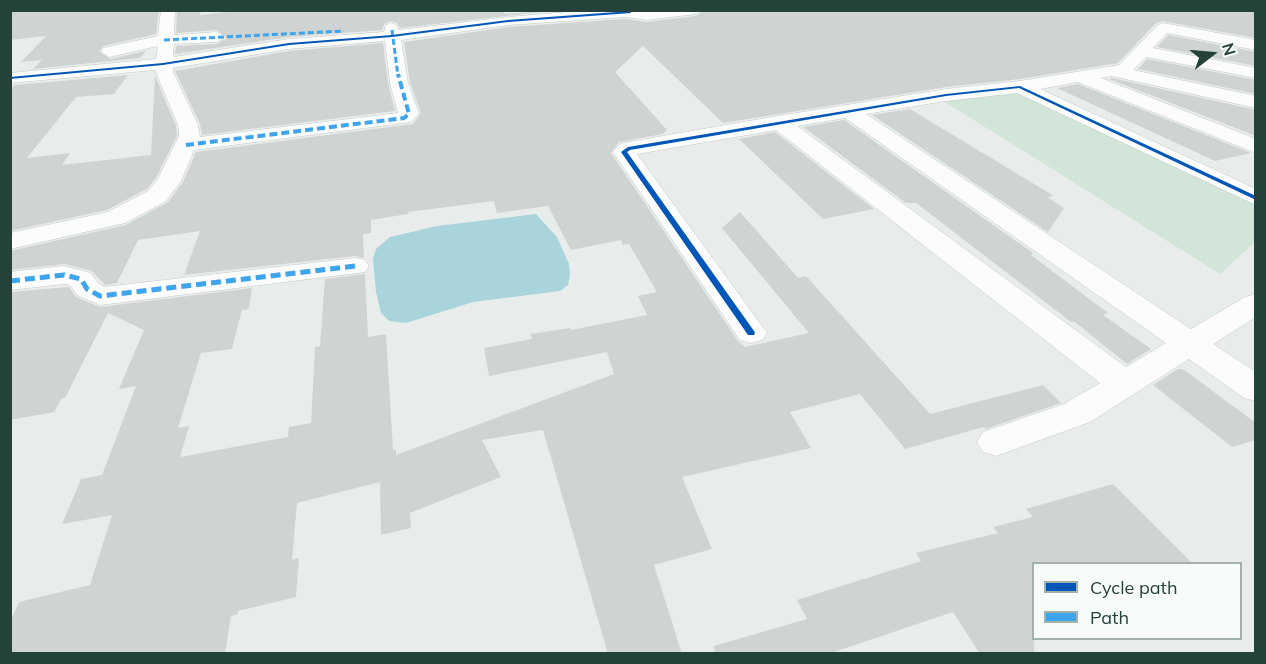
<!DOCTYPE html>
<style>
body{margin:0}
#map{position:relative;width:1266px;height:664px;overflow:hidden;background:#e8edeb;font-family:Mulish,sans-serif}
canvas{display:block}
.frame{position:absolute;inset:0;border:12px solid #24423a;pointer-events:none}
.legend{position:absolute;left:1032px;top:562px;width:210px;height:78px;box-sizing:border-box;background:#f7fbf9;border:2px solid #a3b1ad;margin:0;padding:8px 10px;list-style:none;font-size:18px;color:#24423a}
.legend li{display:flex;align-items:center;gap:12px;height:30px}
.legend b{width:30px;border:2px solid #a3b1ad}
.north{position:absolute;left:1182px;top:24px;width:60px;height:60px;-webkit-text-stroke:4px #f7fbf9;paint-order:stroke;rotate:74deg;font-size:16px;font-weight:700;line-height:24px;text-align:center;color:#24423a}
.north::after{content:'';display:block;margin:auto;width:21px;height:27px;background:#24423a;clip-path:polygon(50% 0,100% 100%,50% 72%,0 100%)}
</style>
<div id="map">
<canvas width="1266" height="664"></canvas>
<div class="frame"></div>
<ul class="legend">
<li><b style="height:8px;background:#0057b8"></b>Cycle path</li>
<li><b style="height:8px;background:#3ea4ec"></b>Path</li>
</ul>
<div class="north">N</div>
</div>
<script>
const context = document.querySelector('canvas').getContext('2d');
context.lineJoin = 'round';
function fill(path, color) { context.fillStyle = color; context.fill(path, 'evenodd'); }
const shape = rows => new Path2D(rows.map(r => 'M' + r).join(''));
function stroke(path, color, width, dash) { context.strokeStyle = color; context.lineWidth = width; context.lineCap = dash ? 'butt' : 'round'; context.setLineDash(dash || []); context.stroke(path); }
const green = shape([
 [1021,91,1255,204,1255,242,1220,274,942,100]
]);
const water = shape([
 [536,214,557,237,569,264,570,275,568,285,560,291,473,302,406,323,389,321,381,313,376,292,373,259,376,249,390,237,437,226]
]);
const building = shape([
 [10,10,159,10,156,34,103,46,99,51,110,59,146,51,140,58,33,69,42,60,21,62,46,36,10,40],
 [177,10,201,10,200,15,247,10,503,10,505,14,558,10,400,28,397,23,390,21,384,24,382,30,289,37,175,54,176,46,217,44,227,38,217,30,176,33],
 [705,10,1256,10,1256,38,1162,21,1156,23,1118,63,1020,79,946,87,723,123,643,46,615,72,667,130,663,134,619,142,611,153,738,341,745,347,809,333,722,228,740,212,798,278,806,276,930,414,1043,385,1061,403,986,429,984,427,905,449,860,394,790,412,811,448,682,477,712,549,654,565,682,654,608,654,543,430,482,440,501,477,410,513,411,528,381,535,380,482,297,503,292,560,299,558,296,597,238,611,238,614,231,616,225,654,10,654,10,622,19,602,90,585,112,515,62,524,81,479,102,475,136,386,119,389,144,330,108,313,65,398,61,399,54,412,10,420,10,292,69,287,76,297,100,307,252,288,249,309,242,310,232,349,201,353,178,428,189,426,180,457,288,437,289,427,311,423,315,347,320,346,325,279,365,274,368,337,386,334,393,450,396,449,396,455,614,374,607,352,489,376,484,348,532,339,531,334,570,328,571,330,647,315,638,296,657,292,629,244,623,245,621,240,571,250,548,206,497,213,494,201,408,212,408,214,371,220,371,233,363,234,364,258,355,256,184,275,200,231,138,240,117,283,105,285,92,271,65,264,10,270,10,251,126,225,168,202,183,182,196,152,413,124,421,113,410,82,404,42,508,27,625,19,647,22,696,16],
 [1168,35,1256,52,1256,66,1157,47],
 [383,43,388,83,395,111,202,135,200,124,175,71,289,51],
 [1147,59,1256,80,1256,94,1138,69],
 [128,75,114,94,76,97,27,158,70,153,62,165,151,155,155,76,176,126,177,136,156,178,147,189,107,210,10,231,10,89,15,85],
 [1112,78,1256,110,1256,136,1109,79],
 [1078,84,1251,153,1215,161,1057,88],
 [910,109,1054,196,1047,197,1064,208,1048,232,872,115],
 [844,120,1033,253,1031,255,1108,313,1103,315,1151,349,1127,364,1075,322,1071,322,916,203,906,203,803,127],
 [775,132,874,209,823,219,739,139],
 [1178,369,1183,369,1256,423,1256,440,1232,447,1153,385],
 [1113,484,1193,564,1034,564,1034,654,980,654,953,612,828,654,715,654,714,646,807,619,797,600,921,561,916,553,998,533,993,527,1033,517,1026,509]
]);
const street = shape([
 [161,10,175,10,174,35,217,32,225,37,217,42,174,44,173,57,289,39,384,32,386,25,391,23,396,25,399,30,508,17,591,10,703,10,696,14,647,20,625,17,508,25,401,40,408,83,419,114,411,122,194,150,181,181,166,201,125,223,10,249,10,233,108,212,148,191,158,179,179,136,178,125,155,70,10,83,10,73,156,59,158,46,109,57,101,52,103,48,158,36,161,10],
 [385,41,390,83,398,113,200,137,198,125,173,72,173,68,289,49,385,41],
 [1163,23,1256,40,1256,50,1167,33,1153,48,1256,68,1256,78,1146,57,1133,70,1256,96,1256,108,1112,76,1101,78,1256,139,1256,153,1078,82,1040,89,1256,189,1256,205,1017,93,946,101,866,114,1191,329,1245,297,1256,294,1256,317,1213,344,1256,372,1256,401,1244,398,1189,359,1090,422,996,456,983,452,977,442,983,432,1064,404,1100,383,776,130,637,154,767,333,762,340,751,343,740,340,613,152,620,144,628,142,778,116,946,89,1020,81,1119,65,1158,25,1163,23],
 [845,118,1166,343,1126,367,797,126,845,118],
 [355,258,365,260,369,266,365,272,100,305,77,295,70,285,64,284,10,290,10,272,64,266,91,273,98,283,104,287,355,258]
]);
const quietFar2 = shape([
 [392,30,398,76],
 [164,40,344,31]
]);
const quietFar1 = shape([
 [186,145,404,118,409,114,398,74]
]);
const quiet = shape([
 [10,281,64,275,81,279,87,289,100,296,355,266]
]);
const cycleway = shape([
 [630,11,631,13,508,22,392,37,289,45,163,65,10,79,10,77,163,63,289,43,392,35,508,20,630,11],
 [1020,86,1256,196,1256,200,1019,88,946,96,630,150,627,152,754,331,755,333,754,335,748,335,621,152,628,147,946,94,1020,86]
]);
fill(green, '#d1e6d8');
fill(water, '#a9d4db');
fill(building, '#cfd4d2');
stroke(street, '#c5cac8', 1);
fill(street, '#fcfcfc');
stroke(quietFar2, '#3ea4ec', 3, [6, 3]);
stroke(quietFar1, '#3ea4ec', 4, [8, 4]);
stroke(quiet, '#3ea4ec', 5, [10, 5]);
fill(cycleway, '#0057b8');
</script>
